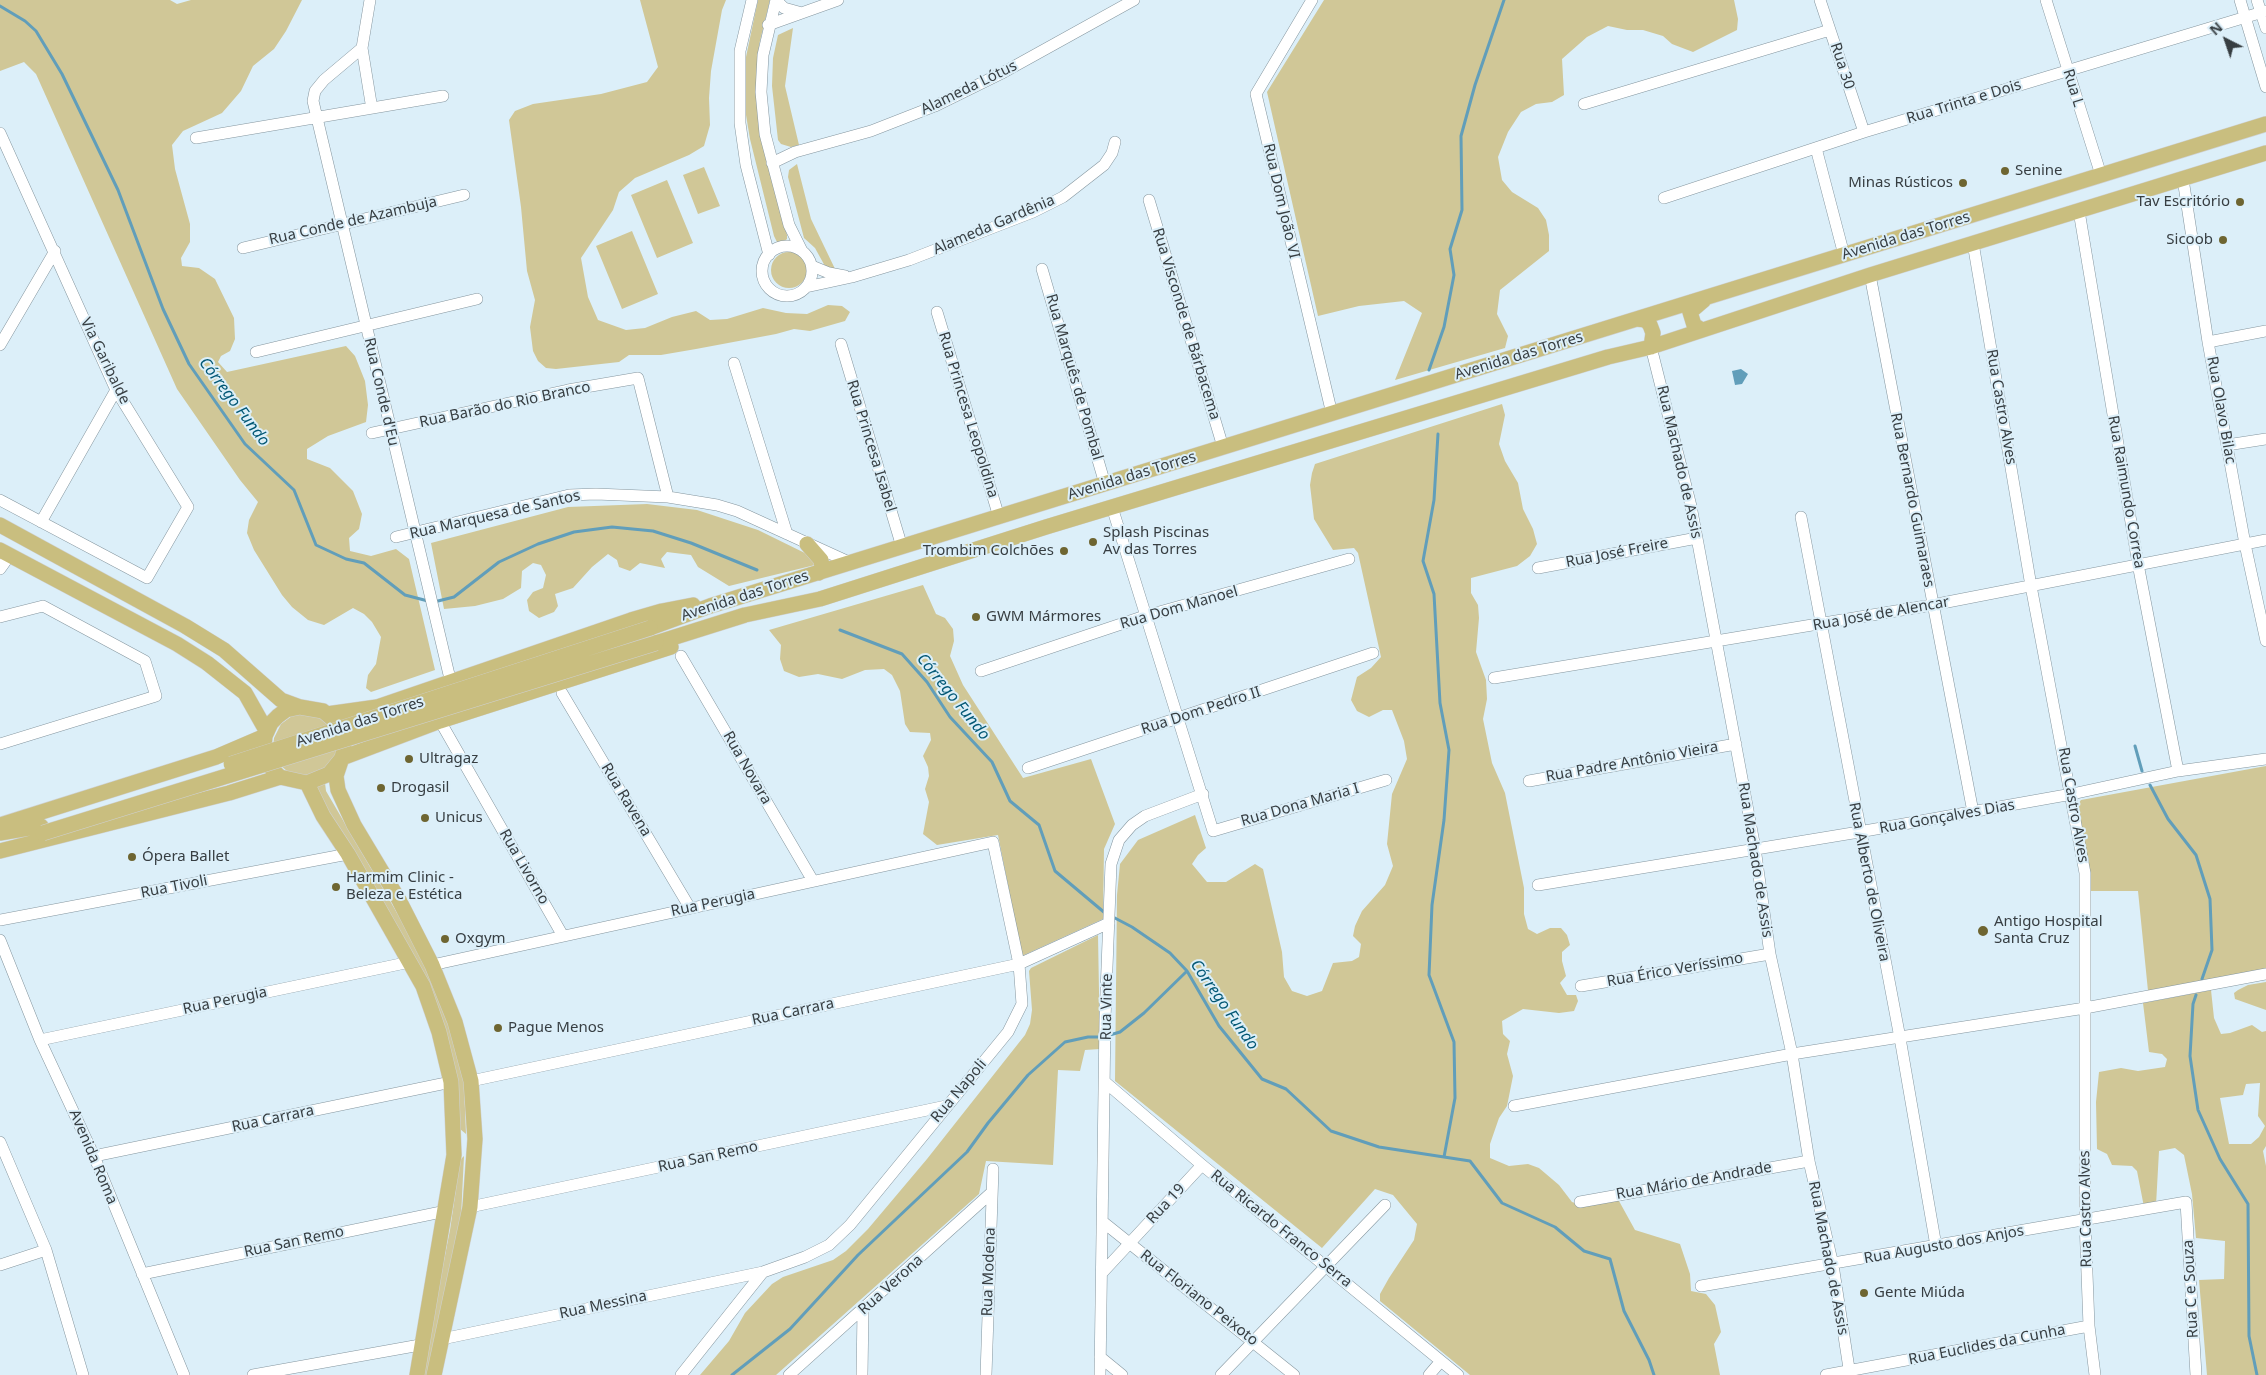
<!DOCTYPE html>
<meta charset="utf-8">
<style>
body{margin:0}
#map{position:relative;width:2266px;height:1375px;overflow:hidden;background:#dceff9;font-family:"Noto Sans",sans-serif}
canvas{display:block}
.north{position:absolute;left:2201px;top:15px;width:50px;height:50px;-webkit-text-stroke:4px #dceff9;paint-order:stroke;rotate:319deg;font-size:14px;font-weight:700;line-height:20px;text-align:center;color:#373e42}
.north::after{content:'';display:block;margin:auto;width:18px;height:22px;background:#373e42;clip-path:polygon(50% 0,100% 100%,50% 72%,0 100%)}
</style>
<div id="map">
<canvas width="2266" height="1375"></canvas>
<div class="north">N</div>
</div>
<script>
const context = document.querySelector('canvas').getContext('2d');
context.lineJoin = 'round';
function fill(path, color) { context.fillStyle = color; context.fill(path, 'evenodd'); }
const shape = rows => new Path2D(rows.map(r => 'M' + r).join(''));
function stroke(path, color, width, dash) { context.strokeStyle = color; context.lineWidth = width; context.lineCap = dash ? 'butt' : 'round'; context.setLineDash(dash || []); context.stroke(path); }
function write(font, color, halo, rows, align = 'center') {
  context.font = font + ' "Noto Sans",sans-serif'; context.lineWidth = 4; context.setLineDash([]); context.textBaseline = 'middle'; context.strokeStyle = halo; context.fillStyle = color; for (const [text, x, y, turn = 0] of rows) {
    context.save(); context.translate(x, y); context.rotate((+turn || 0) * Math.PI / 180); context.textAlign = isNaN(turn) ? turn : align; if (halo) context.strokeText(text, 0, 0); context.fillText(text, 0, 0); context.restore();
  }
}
const green = shape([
 [0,0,170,0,177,4,191,0,302,0,286,31,274,49,253,66,241,91,222,113,183,131,172,145,175,169,190,224,190,242,181,258,182,266,199,268,215,279,234,318,235,339,230,351,221,356,218,362,227,372,346,346,355,356,365,381,368,405,366,422,328,436,307,449,307,459,330,468,353,491,362,514,359,529,349,538,350,551,371,556,396,549,409,559,435,670,371,692,366,688,368,675,376,664,381,637,372,622,364,614,353,608,324,625,308,620,292,607,282,595,254,550,247,533,249,520,258,502,240,480,177,389,36,74,24,62,0,71],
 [640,0,726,0,722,10,711,71,709,98,710,125,704,146,689,155,635,178,619,192,613,210,581,258,588,297,598,320,626,330,645,328,672,317,696,311,710,320,727,319,763,308,786,313,807,314,828,305,842,306,850,312,845,321,810,331,794,329,776,334,696,349,661,355,629,355,619,362,556,369,546,368,538,361,533,351,530,327,535,300,527,271,521,207,509,120,515,111,533,104,601,94,647,82,658,67],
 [758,0,770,0,759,45,756,97,765,152,787,235,787,239,781,244,777,242,774,236,750,139,745,109,746,57],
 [1324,0,1734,0,1738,19,1737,30,1693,52,1672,44,1663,36,1643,30,1627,30,1608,26,1587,37,1562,59,1564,95,1552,102,1536,104,1521,112,1508,132,1498,157,1502,180,1512,192,1538,208,1546,220,1549,235,1549,251,1500,290,1497,314,1508,336,1505,348,1395,380,1422,313,1404,301,1359,306,1318,316,1267,92],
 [793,28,785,86,799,145,791,147,781,144,778,140,772,86,773,58,778,35],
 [797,164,811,219,836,271,826,268,815,248,804,238,788,177,789,170],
 [704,167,720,206,698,214,683,175],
 [667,180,693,243,657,258,631,195],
 [632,231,658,294,622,309,596,246],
 '771 270a18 18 0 1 1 36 0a18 18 0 1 1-36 0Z',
 [1502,404,1505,415,1499,444,1505,461,1518,483,1523,509,1533,529,1537,544,1530,556,1517,566,1471,578,1471,593,1478,605,1479,618,1476,652,1486,680,1487,699,1483,719,1492,763,1505,793,1524,888,1524,914,1528,929,1537,934,1550,928,1561,928,1567,935,1570,945,1562,952,1562,961,1566,976,1560,983,1567,995,1576,995,1578,1001,1574,1011,1559,1013,1523,1009,1502,1021,1503,1034,1510,1041,1507,1054,1513,1076,1507,1106,1499,1118,1490,1144,1490,1158,1509,1166,1528,1164,1539,1168,1559,1185,1572,1202,1582,1205,1601,1201,1619,1201,1635,1230,1680,1244,1690,1274,1691,1291,1706,1294,1715,1305,1721,1332,1714,1344,1720,1375,1470,1375,1380,1301,1380,1294,1389,1278,1414,1240,1417,1224,1393,1195,1375,1189,1322,1248,1115,1081,1117,895,1120,864,1138,840,1195,815,1206,848,1198,855,1192,864,1207,882,1226,882,1255,864,1263,869,1282,952,1284,977,1292,991,1307,996,1322,991,1333,963,1352,961,1359,957,1361,944,1353,936,1355,926,1362,911,1385,885,1393,866,1387,844,1392,794,1407,759,1404,741,1392,710,1383,710,1369,717,1357,711,1351,700,1357,677,1371,668,1381,657,1358,553,1354,548,1333,550,1314,519,1310,485,1312,473,1315,464],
 [647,504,697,510,758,530,815,558,815,565,729,586,698,567,691,555,667,552,661,559,665,568,640,563,630,571,619,567,617,560,608,554,592,567,573,588,555,594,558,606,554,612,539,618,529,611,527,600,533,592,543,588,546,575,541,565,533,563,522,571,521,588,503,599,475,606,444,609,431,543,568,507],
 [923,585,936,614,945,618,953,629,954,641,950,656,963,685,1023,778,1091,759,1115,824,1104,849,1103,919,1022,956,998,835,937,845,923,834,929,802,925,789,929,776,928,767,923,756,931,740,930,733,910,732,905,724,900,691,892,675,884,669,865,670,842,679,818,674,799,677,784,671,780,659,781,645,769,630],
 [296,713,327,718,339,750,328,769,311,777,287,771,280,765,273,748,274,738,281,724],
 [2266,766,2266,970,2148,991,2138,891,2089,891,2078,804,2081,800],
 [325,783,326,791,414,942,447,1017,464,1082,466,1134,460,1129,444,1034,315,786],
 [1098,935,1100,1049,1085,1050,1080,1071,1058,1070,1053,1165,986,1161,979,1194,776,1375,700,1375,729,1341,745,1313,772,1284,783,1277,833,1260,846,1251,868,1229,927,1159,1025,1035,1030,1024,1032,1010,1029,971,1031,968],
 [2266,982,2266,1010,2235,999,2234,993,2238,990,2248,985],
 [2211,990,2214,1018,2221,1034,2230,1033,2252,1025,2262,1032,2266,1031,2266,1146,2263,1151,2266,1166,2266,1375,2207,1375,2199,1280,2224,1279,2225,1241,2196,1238,2192,1194,2184,1155,2175,1148,2159,1151,2156,1205,2144,1207,2137,1171,2132,1166,2112,1165,2107,1154,2097,1149,2096,1102,2099,1072,2121,1068,2138,1071,2165,1067,2167,1059,2162,1054,2149,1052,2143,1003],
 [2260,1083,2258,1116,2265,1126,2259,1137,2251,1144,2229,1144,2220,1098,2243,1095,2246,1084],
 [464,1156,461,1217,430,1375,421,1375,450,1230,460,1160]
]);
const water = shape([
 [1741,369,1748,374,1742,384,1735,385,1732,371]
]);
const stream = shape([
 [0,6,25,21,36,31,62,74,118,190,163,309,189,364,245,444,294,490,316,545,346,559,364,563,405,595,428,601],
 [1429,370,1444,327,1454,275,1450,249,1462,210,1461,136,1475,85,1504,0],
 [1438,434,1434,500,1423,561,1434,594,1440,703,1449,750,1444,820,1432,905,1429,975,1454,1042,1455,1098,1444,1157],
 [434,602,454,597,499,562,538,544,574,532,612,527,653,531,691,543,757,570],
 [840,630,902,654,927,682,950,717,992,762,1010,801,1039,825,1055,871,1105,913],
 [2135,746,2142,771],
 [2150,785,2168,819,2196,855,2210,899,2212,950,2202,979],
 [1113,917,1132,927,1170,953,1187,971,1219,1026,1262,1079,1286,1089,1331,1131,1379,1147,1470,1161,1502,1203,1555,1227,1584,1251,1610,1259,1624,1311,1649,1360,1654,1375],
 [2196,995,2193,1004,2190,1056,2198,1110,2220,1159,2248,1204,2249,1336,2257,1375],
 [732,1375,790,1329,858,1255,967,1152,988,1123,1028,1075,1065,1042,1088,1037,1103,1037,1120,1032,1144,1013,1187,971]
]);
const minor = shape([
 [370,0,362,48,371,103],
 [752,0,740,51,740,123,746,165,769,255],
 [776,0,763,55,761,92,765,134,789,225,802,251],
 [776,0,784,8,802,13],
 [1312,0,1256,94,1332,414],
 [1820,0,1864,132],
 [2046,0,2101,175],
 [2240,0,2266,87],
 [2257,0,2266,28],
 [768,25,838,0],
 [362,48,324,80,315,91,313,101,451,683],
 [1584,104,1830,30],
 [0,133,116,390,188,507,147,578,0,500],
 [196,138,443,96],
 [1816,148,1844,255],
 [772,163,795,152,871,131,935,106,1004,72,1134,0],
 [2183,179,2208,342,2245,544,2266,641],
 [1664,198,1864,132,2266,11],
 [1149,200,1223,447],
 [2079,211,2138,564,2178,771],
 [1973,243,2031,586,2085,873,2085,1221,2089,1326,2095,1375],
 '762 271a25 25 0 1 1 50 0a25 25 0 1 1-50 0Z',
 [243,248,464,195],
 [812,266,829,273,845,276],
 [1042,269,1105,484],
 [1870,275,1973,812],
 [806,287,852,277,909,260,1033,212,1063,197,1104,165,1112,153,1115,142],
 [937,312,999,517],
 [2208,342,2266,331],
 [841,344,902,547],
 [0,345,55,251],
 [1651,347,1691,506,1755,848,1770,954,1792,1054,1809,1161,1833,1265,1850,1375],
 [256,352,477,299],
 [734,363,787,534],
 [372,433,568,390,638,378,668,497],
 [2227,445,2266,439],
 [1112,507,1213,831,1386,780],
 [1801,517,1900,1038,1936,1246],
 [41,522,116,390],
 [396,537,569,495,596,494,668,497,717,505,737,511,851,563],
 [1538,568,1697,538],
 [0,569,10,555],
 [0,617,43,606,145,661,156,696,0,744],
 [681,656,813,881],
 [981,671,1145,616,1349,559],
 [1494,678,1932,605,2266,540],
 [562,693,690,908],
 [440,721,563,936],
 [1028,768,1373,653],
 [1529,781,1736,744],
 [1538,885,1859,832,2072,794,2178,771,2266,759],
 [0,920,348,854],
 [0,940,40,1040,94,1156,184,1375],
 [432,965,993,842,1019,964,1022,1004,1008,1032,850,1225,829,1245,805,1257,763,1272,442,1339],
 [1581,986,1770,954],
 [40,1040,410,962],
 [471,1081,1019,964,1109,923],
 [1105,1082,1202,1165,1458,1375],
 [1514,1106,1792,1054,2085,1008,2266,974],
 [0,1142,46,1250,83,1375],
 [94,1156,451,1082],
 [1580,1202,1809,1161],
 [470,1207,946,1106],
 [1103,1222,1294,1375],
 [0,1265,46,1250],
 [1102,1273,1202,1165],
 [142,1274,446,1211],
 [1701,1286,2186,1202,2196,1375],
 [1100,1357,1122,1375],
 [253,1375,420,1345],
 [681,1375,763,1272],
 [789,1375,991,1193],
 [862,1375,863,1310],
 [986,1375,993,1169],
 [1100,1375,1105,1019,1111,864,1119,840,1132,825,1145,816,1203,794],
 [1221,1375,1385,1205],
 [1429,1375,1441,1361],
 [1826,1375,2089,1326]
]);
const major = shape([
 [1636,319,1646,320,1650,325,1653,333,1651,347],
 [1702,330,1694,325,1690,312,1704,300],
 [0,525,185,626,224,650,281,700,300,707],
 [807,544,821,560,822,568,819,573],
 [0,550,177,644,207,663,245,693,267,732],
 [650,628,710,606,2266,124],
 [656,643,745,615,820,599,1046,527,1608,357,1651,347,1870,275,2266,153],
 [327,714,377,707,631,620,662,611,693,605],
 [307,783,323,816,348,854,423,986,439,1032,451,1082,454,1155,417,1375],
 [0,825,216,757,265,736],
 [0,833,41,826],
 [0,851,229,793,280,777],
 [434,1375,470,1207,475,1139,471,1081,455,1022,432,965,399,900,354,825,338,790,336,776,342,758,344,748,340,729,335,721,323,711,300,707,286,710,278,716,271,723,265,736,264,748,266,759,272,769,280,777,307,783,329,774,342,758,440,721,671,647]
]);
const majorBridge = shape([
 [231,764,650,628],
 [43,833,656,643]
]);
const markers = [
 [2005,171,5,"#6e6531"],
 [1963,183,5,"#6e6531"],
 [2240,202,5,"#6e6531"],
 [2223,240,5,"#6e6531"],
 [1093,542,5,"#6e6531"],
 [1064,551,5,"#6e6531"],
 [976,617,5,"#6e6531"],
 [409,759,5,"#6e6531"],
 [381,788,5,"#6e6531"],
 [425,818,5,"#6e6531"],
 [132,857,5,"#6e6531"],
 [336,887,5,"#6e6531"],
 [1983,931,6,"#6e6531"],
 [445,939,5,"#6e6531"],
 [498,1028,5,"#6e6531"],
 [1864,1293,5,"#6e6531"]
];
const streetNames = [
 ["Rua 30",1842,66,72],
 ["Alameda Lótus",969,88,-26],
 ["Rua L",2073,88,73],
 ["Rua Trinta e Dois",1964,102,-17],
 ["Rua Dom João VI",1281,201,77],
 ["Rua Conde de Azambuja",353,221,-13],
 ["Alameda Gardênia",994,225,-23],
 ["Avenida das Torres",1906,236,-17],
 ["Rua Visconde de Bárbacema",1186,324,73],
 ["Avenida das Torres",1519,356,-17],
 ["Via Garibalde",105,361,64],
 ["Rua Marquês de Pombal",1074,377,74],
 ["Rua Conde d'Eu",381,392,77],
 ["Rua Barão do Rio Branco",505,405,-12],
 ["Rua Castro Alves",2001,407,80],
 ["Rua Olavo Bilac",2221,410,80],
 ["Rua Princesa Leopoldina",968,415,73],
 ["Rua Princesa Isabel",871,446,73],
 ["Rua Machado de Assis",1679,462,77],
 ["Avenida das Torres",1132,476,-17],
 ["Rua Raimundo Correa",2126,492,80],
 ["Rua Bernardo Guimaraes",1912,500,79],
 ["Rua Marquesa de Santos",495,515,-13],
 ["Rua José Freire",1617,553,-11],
 ["Avenida das Torres",745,596,-18],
 ["Rua Dom Manoel",1179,608,-16],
 ["Rua José de Alencar",1881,614,-10],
 ["Rua Dom Pedro II",1201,711,-18],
 ["Avenida das Torres",360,722,-18],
 ["Rua Padre Antônio Vieira",1632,762,-10],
 ["Rua Novara",747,768,60],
 ["Rua Ravena",626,800,59],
 ["Rua Dona Maria I",1300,805,-16],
 ["Rua Castro Alves",2073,805,80],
 ["Rua Gonçalves Dias",1947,817,-10],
 ["Rua Machado de Assis",1755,860,81],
 ["Rua Livorno",524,867,60],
 ["Rua Alberto de Oliveira",1869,882,79],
 ["Rua Tivoli",174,887,-11],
 ["Rua Perugia",713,903,-12],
 ["Rua Érico Veríssimo",1675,970,-10],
 ["Rua Perugia",225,1001,-12],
 ["Rua Vinte",1107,1007,-89],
 ["Rua Carrara",793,1012,-12],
 ["Rua Napoli",959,1091,-50],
 ["Rua Carrara",273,1119,-12],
 ["Avenida Roma",93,1157,67],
 ["Rua San Remo",708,1157,-12],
 ["Rua Mário de Andrade",1694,1181,-10],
 ["Rua 19",1166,1204,-47],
 ["Rua Castro Alves",2086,1209,-91],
 ["Rua Ricardo Franco Serra",1281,1229,39],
 ["Rua San Remo",294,1242,-12],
 ["Rua Augusto dos Anjos",1944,1245,-10],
 ["Rua Machado de Assis",1828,1258,79],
 ["Rua Modena",989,1272,-88],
 ["Rua Verona",891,1285,-42],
 ["Rua C e Souza",2191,1289,-93],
 ["Rua Floriano Peixoto",1199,1298,38],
 ["Rua Messina",603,1305,-12],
 ["Rua Euclides da Cunha",1987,1345,-11]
];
const poiNames = [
 ["Senine",2015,171],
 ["Minas Rústicos",1953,183,"right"],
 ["Tav Escritório",2230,202,"right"],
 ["Sicoob",2213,240,"right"],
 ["Splash Piscinas",1103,533],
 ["Av das Torres",1103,550],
 ["Trombim Colchões",1054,551,"right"],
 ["GWM Mármores",986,617],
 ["Ultragaz",419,759],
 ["Drogasil",391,788],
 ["Unicus",435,818],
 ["Ópera Ballet",142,857],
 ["Harmim Clinic -",346,878],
 ["Beleza e Estética",346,895],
 ["Antigo Hospital",1994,922],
 ["Santa Cruz",1994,939],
 ["Oxgym",455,939],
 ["Pague Menos",508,1028],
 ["Gente Miúda",1874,1293]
];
const waterNames = [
 ["Córrego Fundo",234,402,53],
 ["Córrego Fundo",953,697,51],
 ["Córrego Fundo",1224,1005,55]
];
fill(green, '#d0c797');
fill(water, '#619eba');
stroke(stream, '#619eba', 3);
stroke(minor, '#85969f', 12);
stroke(major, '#cfd1d2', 16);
stroke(minor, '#fff', 11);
stroke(major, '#c9be7f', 15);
stroke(majorBridge, '#cfd1d2', 16, []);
stroke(majorBridge, '#c9be7f', 15);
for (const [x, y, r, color] of markers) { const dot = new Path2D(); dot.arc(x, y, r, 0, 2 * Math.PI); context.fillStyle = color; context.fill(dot); stroke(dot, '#dceff9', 2); }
write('15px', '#373e42', '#dceff9', streetNames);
write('15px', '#373e42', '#dceff9', poiNames, 'left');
write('italic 16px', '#035875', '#dceff9', waterNames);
</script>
